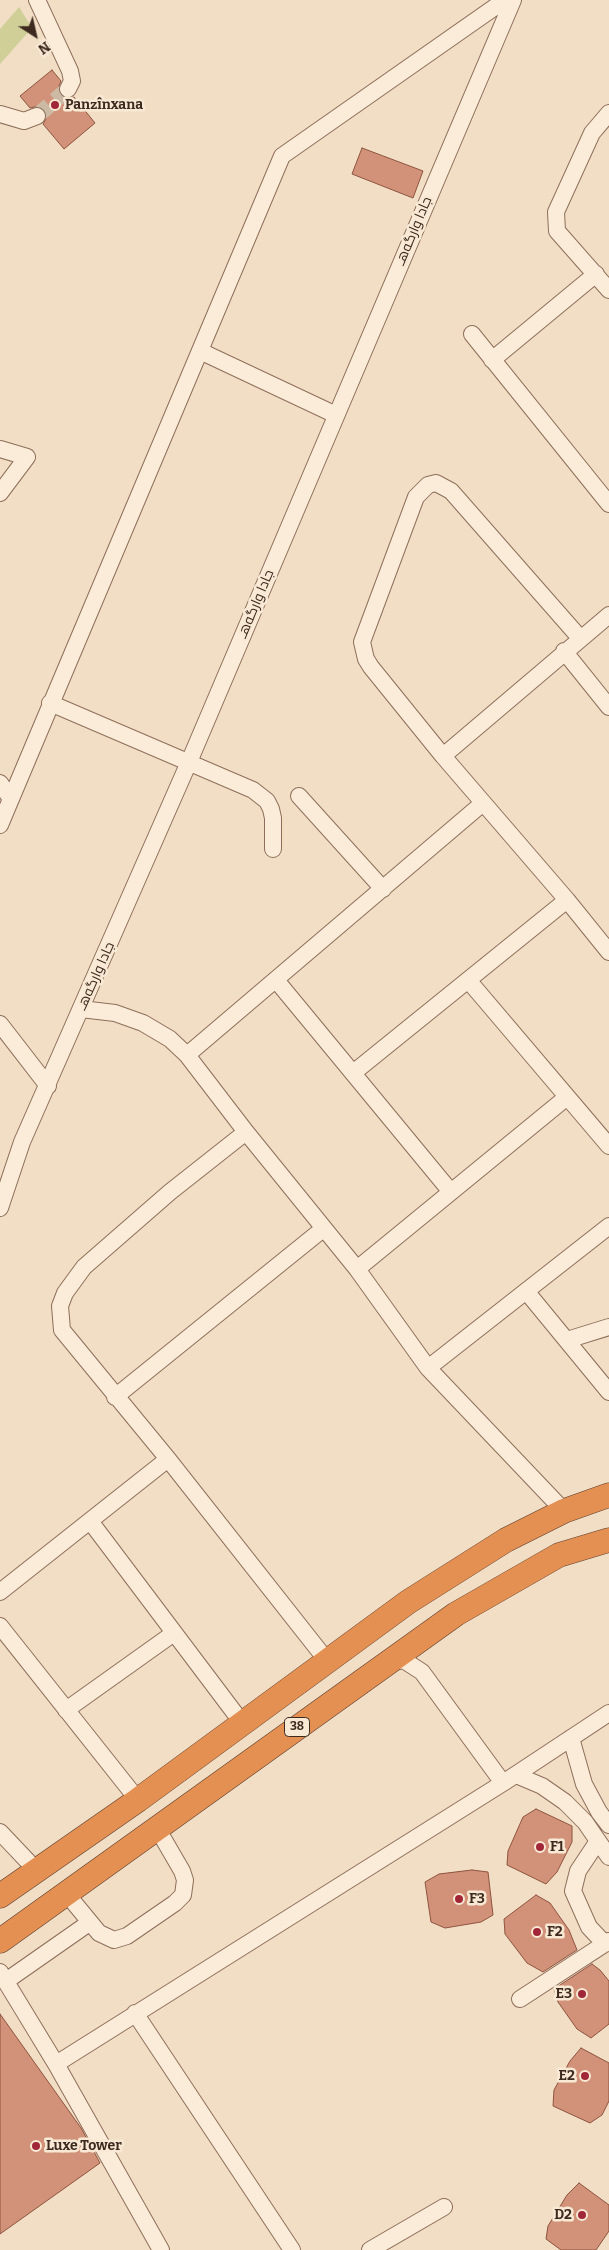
<!DOCTYPE html>
<meta charset="utf-8">
<style>
body{margin:0}
#map{position:relative;width:609px;height:2250px;overflow:hidden;background:#f1dec5;font-family:Bitter,serif}
canvas{display:block}
.north{position:absolute;left:10px;top:10px;width:50px;height:50px;-webkit-text-stroke:4px #f8e9d5;paint-order:stroke;rotate:145deg;font-size:14px;font-weight:700;line-height:20px;text-align:center;color:#3d291e}
.north::after{content:'';display:block;margin:auto;width:18px;height:22px;background:#3d291e;clip-path:polygon(50% 0,100% 100%,50% 72%,0 100%)}
</style>
<div id="map">
<canvas width="609" height="2250"></canvas>
<div class="north">N</div>
</div>
<script>
const context = document.querySelector('canvas').getContext('2d');
context.lineJoin = 'round';
function fill(path, color) { context.fillStyle = color; context.fill(path, 'evenodd'); }
const shape = rows => new Path2D(rows.map(r => 'M' + r).join(''));
function stroke(path, color, width, dash) { context.strokeStyle = color; context.lineWidth = width; context.lineCap = dash ? 'butt' : 'round'; context.setLineDash(dash || []); context.stroke(path); }
function write(font, color, halo, rows, align = 'center') {
  context.font = font + ' Bitter,Cairo,serif'; context.lineWidth = 5; context.setLineDash([]); context.textBaseline = 'middle'; context.strokeStyle = halo; context.fillStyle = color; for (const [text, x, y, turn = 0] of rows) {
    context.save(); context.translate(x, y); context.rotate((+turn || 0) * Math.PI / 180); context.textAlign = isNaN(turn) ? turn : align; if (halo) context.strokeText(text, 0, 0); context.fillText(text, 0, 0); context.restore();
  }
}
const green = shape([
 [19,7,32,28,0,64,0,29]
]);
const building = shape([
 [52,70,61,81,58,89,60,95,68,99,74,97,95,123,64,149,43,124,47,117,44,109,38,106,30,108,20,96,52,70],
 [362,148,423,171,413,198,352,174,362,148],
 [536,1809,572,1826,572,1842,557,1872,546,1884,507,1865,508,1851,523,1817,536,1809],
 [472,1870,488,1872,493,1915,481,1922,445,1928,431,1922,425,1882,439,1874,472,1870],
 [536,1895,550,1903,569,1930,577,1950,543,1972,527,1963,505,1934,504,1919,536,1895],
 [592,1964,600,1970,609,1981,609,2024,591,2038,577,2029,558,2002,554,1989,592,1964],
 [0,2014,81,2128,100,2163,0,2234,0,2014],
 [581,2048,609,2063,609,2101,602,2115,590,2123,553,2106,554,2090,570,2061,581,2048],
 [579,2183,609,2205,609,2231,596,2250,561,2250,546,2239,548,2226,567,2195,579,2183]
]);
const minorTunnel = shape([
 [37,116,68,89]
]);
const minor = shape([
 [37,0,70,71,72,81,68,89],
 [609,113,592,133,556,212,557,231,609,290],
 [0,114,24,121,37,116],
 [472,334,609,504],
 [200,351,336,415],
 [492,360,596,274],
 [0,449,27,457,0,493],
 [580,638,451,491,436,483,428,485,416,497,362,642,366,659,371,667,443,756,567,900,609,952],
 [564,651,609,707],
 [50,703,253,790,267,801,271,809,273,818,273,849],
 [443,756,609,615],
 [0,783,11,799],
 [299,796,383,889],
 [0,825,282,156,505,0],
 [276,980,451,1192],
 [468,980,609,1146],
 [81,1009,115,1013,143,1023,170,1039,187,1055,246,1132,357,1269,428,1368,564,1511],
 [0,1024,48,1086],
 [187,1055,483,803],
 [353,1073,567,900],
 [246,1132,170,1192,84,1267,65,1293,60,1306,62,1330,168,1459,328,1662],
 [0,1208,22,1142,189,762,513,0],
 [357,1269,567,1097],
 [526,1291,609,1392],
 [567,1340,609,1327],
 [428,1368,609,1226],
 [115,1397,323,1229],
 [90,1521,243,1724],
 [0,1592,168,1459],
 [0,1626,138,1800],
 [391,1660,405,1661,422,1672,503,1783],
 [66,1710,174,1633],
 [571,1738,584,1784,599,1812,609,1825],
 [516,1775,542,1786,565,1802,585,1822,609,1857],
 [0,1832,36,1870],
 [598,1841,578,1871,573,1891,589,1927,605,1944],
 [66,1893,99,1933,114,1940,127,1936,175,1903,183,1895,185,1880,182,1871,157,1828],
 [0,1972,56,2064,161,2250],
 [6,1981,89,1923],
 [520,1999,609,1941],
 [135,2013,292,2250],
 [56,2064,503,1783,609,1713],
 [370,2250,444,2207]
]);
const highway = shape([
 [0,1896,138,1800,408,1602,506,1540,564,1511,609,1495],
 [0,1941,456,1614,559,1555,609,1540]
]);
const markers = [
 [55,105,5,"#a02638"],
 [540,1847,5,"#a02638"],
 [459,1899,5,"#a02638"],
 [537,1932,5,"#a02638"],
 [582,1994,5,"#a02638"],
 [585,2076,5,"#a02638"],
 [36,2146,5,"#a02638"],
 [582,2215,5,"#a02638"]
];
const shields = [
 [297,1727,25]
];
const shieldNames = [
 ["38",297,1727]
];
const poiNames = [
 ["Panzînxana",65,105],
 ["F1",550,1847],
 ["F3",469,1899],
 ["F2",547,1932],
 ["E3",572,1994,"right"],
 ["E2",575,2076,"right"],
 ["Luxe Tower",46,2146],
 ["D2",572,2215,"right"]
];
const streetNames = [
 ["جادا وارگه‌هـ",414,231,-67],
 ["جادا وارگه‌هـ",256,604,-67],
 ["جادا وارگه‌هـ",96,976,-66]
];
fill(green, '#d0cf98');
fill(building, '#d19279');
stroke(building, '#8e533e', 1);
stroke(minorTunnel, '#cdbaa4', 16, [16, 8]);
stroke(minor, '#8e6e5a', 18);
stroke(highway, '#5b3d2e', 25);
stroke(minor, '#fbecd9', 16);
stroke(highway, '#e49052', 24);
for (const [x, y, r, color] of markers) { const dot = new Path2D(); dot.arc(x, y, r, 0, 2 * Math.PI); context.fillStyle = color; context.fill(dot); stroke(dot, '#f8e9d5', 2); }
for (const [x, y, w] of shields) { const box = new Path2D(); box.roundRect(x - w / 2, y - 9.5, w, 19, 4); context.fillStyle = '#f8e9d5'; context.fill(box); stroke(box, '#3d291e', 1); }
write('bold 12px', '#3d291e', null, shieldNames);
write('bold 14px', '#3d291e', '#f8e9d5', poiNames, 'left');
write('14px', '#3d291e', '#f8e9d5', streetNames);
</script>
